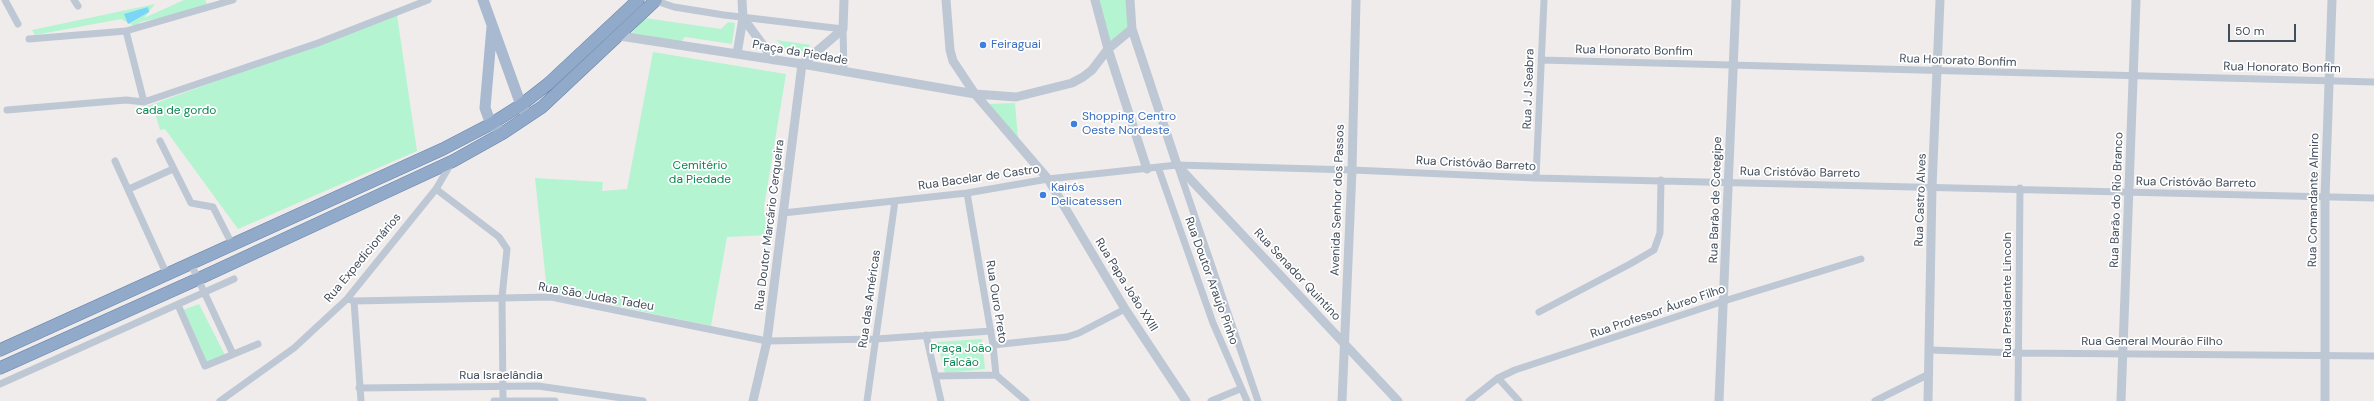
<!DOCTYPE html>
<meta charset="utf-8">
<style>
body{margin:0}
#map{position:relative;width:2374px;height:401px;overflow:hidden;background:#f0ecec;font-family:"DM Sans",sans-serif}
canvas{display:block}
.scale{position:absolute;left:2228px;top:24px;width:68px;height:18px;box-sizing:border-box;border:2px solid #434e5c;border-top:0;padding-left:5px;font-size:12px;line-height:14px;white-space:nowrap;color:#434e5c;-webkit-text-stroke:3px #fff;paint-order:stroke}
</style>
<div id="map">
<canvas width="2374" height="401"></canvas>
<div class="scale">50 m</div>
</div>
<script>
const context = document.querySelector('canvas').getContext('2d');
context.lineJoin = 'round';
function fill(path, color) { context.fillStyle = color; context.fill(path, 'evenodd'); }
const shape = rows => new Path2D(rows.map(r => 'M' + r).join(''));
function stroke(path, color, width, dash) { context.strokeStyle = color; context.lineWidth = width; context.lineCap = dash ? 'butt' : 'round'; context.setLineDash(dash || []); context.stroke(path); }
function write(font, color, halo, rows, align = 'center') {
  context.font = font + ' "DM Sans",sans-serif'; context.lineWidth = 3.5; context.setLineDash([]); context.textBaseline = 'middle'; context.strokeStyle = halo; context.fillStyle = color; for (const [text, x, y, turn = 0] of rows) {
    context.save(); context.translate(x, y); context.rotate((+turn || 0) * Math.PI / 180); context.textAlign = isNaN(turn) ? turn : align; if (halo) context.strokeText(text, 0, 0); context.fillText(text, 0, 0); context.restore();
  }
}
const green = shape([
 [184,0,205,0,209,8,140,22,136,27,121,19,35,35,32,30,155,4,144,18],
 [1095,0,1130,0,1132,29,1108,49],
 [397,15,417,151,238,229,165,129,160,130,156,116,148,106],
 [645,18,721,29,728,22,735,23,732,44,685,37,681,42,630,35],
 [776,40,811,45,795,57],
 [653,52,786,74,764,207,767,235,727,237,711,326,547,291,535,178,603,182,602,191,627,189],
 [1015,103,1018,139,986,104],
 [199,304,226,357,208,365,183,310],
 [982,339,985,369,945,373,937,342]
]);
const water = shape([
 [148,7,149,12,128,24,124,14]
]);
const minor = shape([
 [5,0,18,24],
 [74,0,78,6],
 [656,1,674,7,724,15,843,29,844,72],
 [126,31,144,102],
 [29,39,126,31,233,0],
 [1541,60,2374,82],
 [7,110,126,100,144,102,318,43,428,0],
 [160,141,191,203,213,207,233,246],
 [115,161,167,275],
 [1158,167,1213,323,1247,401],
 [1178,167,1258,401],
 [1536,178,1544,0],
 [129,189,173,169],
 [436,189,499,237,507,249,502,297,503,399],
 [967,193,993,345,996,375,1026,401],
 [783,213,967,193,1048,179,1177,165,1352,170,1536,178,2374,198],
 [191,264,233,354],
 [347,299,354,301,551,297,767,341,876,339,991,331],
 [354,301,361,401],
 [178,305,205,366,258,344],
 [1539,312,1630,264,1654,250,1660,233,1661,180],
 [926,335,941,401],
 [993,345,1067,337,1079,333,1125,309],
 [1930,350,2019,353,2374,356],
 [936,376,996,375],
 [1498,378,1519,401],
 [0,384,234,279],
 [359,388,538,386,643,401],
 [220,401,294,348,347,299,436,189,452,162],
 [494,401,555,401],
 [867,401,895,201],
 [1211,401,1240,389],
 [1469,401,1498,378,1515,370,1724,301,1861,259],
 [1875,401,1929,374],
 [2018,401,2020,188]
]);
const tertiary = shape([
 [742,0,743,18,774,60],
 [946,0,950,50,953,61,975,94,1048,179,1125,309,1186,401],
 [1095,0,1108,49,1147,169],
 [1130,0,1132,29,1177,165,1398,401],
 [620,36,802,64,975,94,1016,97,1072,83,1083,77,1092,70,1108,49,1132,29],
 [737,54,743,18],
 [753,401,767,341,802,64,843,29,844,0],
 [1342,401,1352,170,1356,0],
 [1719,401,1736,0],
 [1928,401,1932,187,1940,0],
 [2121,401,2136,0],
 [2325,401,2325,197,2332,0]
]);
const primary = shape([
 [483,0,521,105,527,116],
 [492,27,485,108,491,124,503,133]
]);
const trunk = shape([
 [0,350,443,149,491,124,521,105,548,84,638,0],
 [0,368,198,279,453,161,503,133,542,107,656,0]
]);
const markers = [
 [983,45,4,"#3f7fe0"],
 [1074,124,4,"#3f7fe0"],
 [1043,195,4,"#3f7fe0"]
];
const shopNames = [
 ["Feiraguai",991,45],
 ["Shopping Centro",1082,117],
 ["Oeste Nordeste",1082,131],
 ["Kairós",1051,188],
 ["Delicatessen",1051,202]
];
const streetNames = [
 ["Rua Honorato Bonfim",1634,51,1],
 ["Praça da Piedade",800,53,10],
 ["Rua Honorato Bonfim",1958,61,2],
 ["Rua Honorato Bonfim",2282,68,1],
 ["Rua J J Seabra",1529,89,-88],
 ["Rua Cristóvão Barreto",1476,164,3],
 ["Rua Cristóvão Barreto",1800,173,1],
 ["Rua Bacelar de Castro",979,178,-8],
 ["Rua Cristóvão Barreto",2196,183,1],
 ["Avenida Senhor dos Passos",1338,200,-88],
 ["Rua Barão de Cotegipe",1716,200,-88],
 ["Rua Castro Alves",1921,200,-88],
 ["Rua Barão do Rio Branco",2117,200,-88],
 ["Rua Comandante Almiro",2314,200,-89],
 ["Rua Doutor Marcário Cerqueira",770,225,-83],
 ["Rua Expedicionários",363,258,-50],
 ["Rua Senador Quintino",1297,275,47],
 ["Rua Doutor Araujo Pinho",1211,281,70],
 ["Rua Papa João XXIII",1126,285,58],
 ["Rua Presidente Lincoln",2008,295,-90],
 ["Rua São Judas Tadeu",596,297,10],
 ["Rua das Américas",870,299,-82],
 ["Rua Ouro Preto",996,302,81],
 ["Rua Professor Áureo Filho",1658,312,-19],
 ["Rua General Mourão Filho",2152,342],
 ["Rua Israelândia",501,376]
];
const parkNames = [
 ["cada de gordo",176,111],
 ["Cemitério",700,166],
 ["da Piedade",700,180],
 ["Praça João",961,349],
 ["Falcão",961,363]
];
fill(green, '#b4f4d1');
fill(water, '#7bd5f7');
stroke(trunk, '#6885ae', 13);
stroke(minor, '#bec8d4', 7);
stroke(tertiary, '#bec8d4', 9);
stroke(primary, '#a8b9d0', 11);
stroke(trunk, '#92aac9', 12);
for (const [x, y, r, color] of markers) { const dot = new Path2D(); dot.arc(x, y, r, 0, 2 * Math.PI); context.fillStyle = color; context.fill(dot); stroke(dot, '#fff', 1.5); }
write('12px', '#366cbe', '#fff', shopNames, 'left');
write('12px', '#434e5c', '#fff', streetNames);
write('12px', '#0b8651', '#fff', parkNames);
</script>
